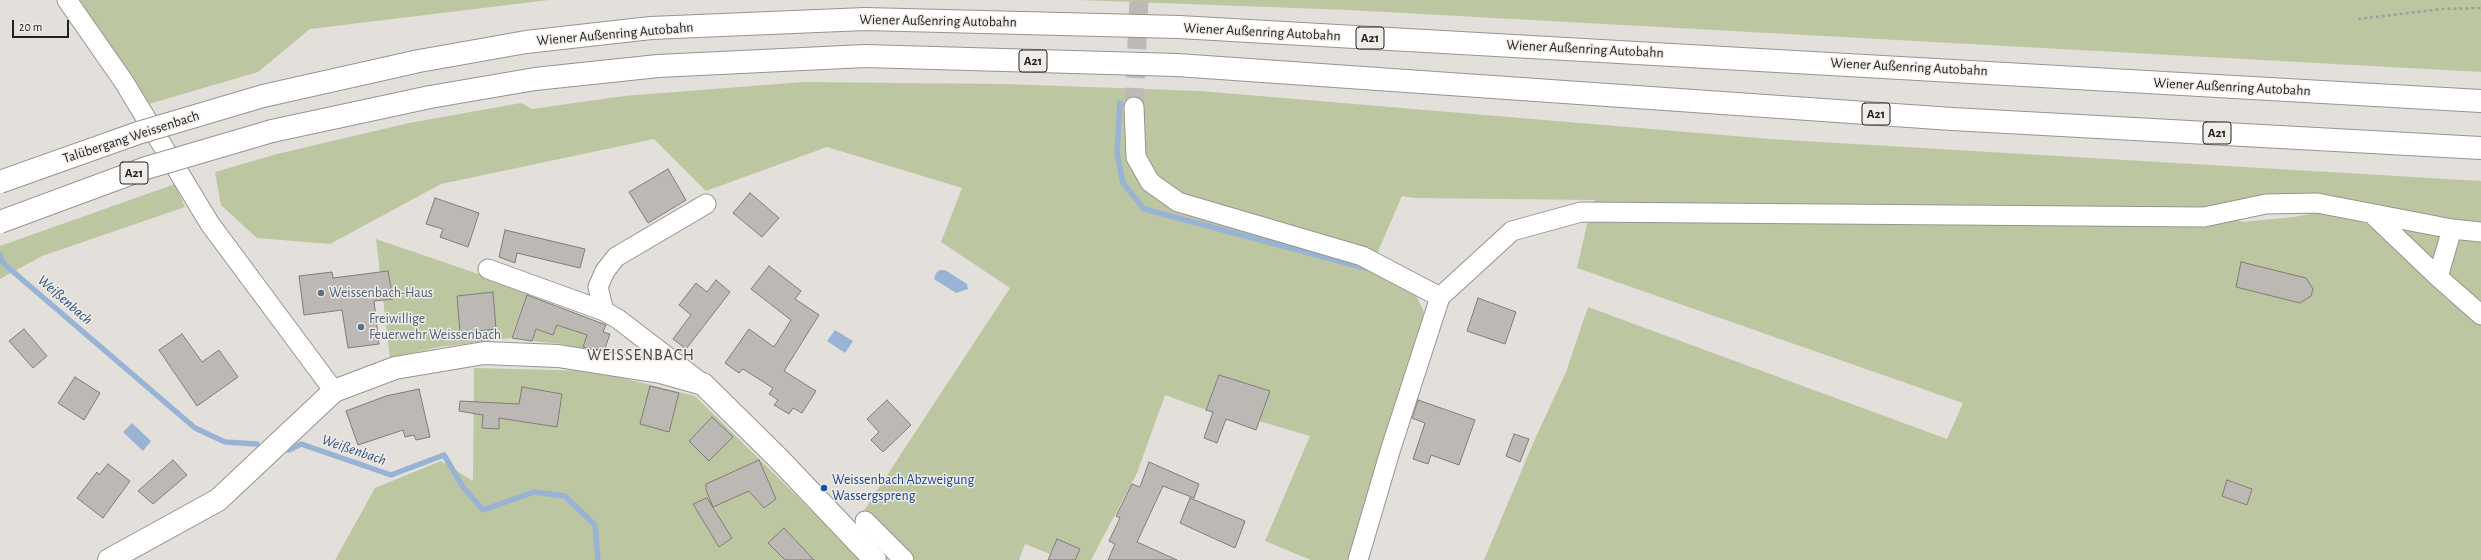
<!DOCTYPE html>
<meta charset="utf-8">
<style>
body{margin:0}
#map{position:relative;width:2481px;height:560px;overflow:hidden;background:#e3dfdb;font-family:"Alegreya Sans",sans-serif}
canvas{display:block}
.scale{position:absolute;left:12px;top:20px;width:57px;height:18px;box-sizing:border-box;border:2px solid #232120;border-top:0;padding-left:5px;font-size:12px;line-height:14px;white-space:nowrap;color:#232120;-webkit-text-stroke:3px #f0ece8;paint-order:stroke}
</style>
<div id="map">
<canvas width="2481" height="560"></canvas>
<div class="scale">20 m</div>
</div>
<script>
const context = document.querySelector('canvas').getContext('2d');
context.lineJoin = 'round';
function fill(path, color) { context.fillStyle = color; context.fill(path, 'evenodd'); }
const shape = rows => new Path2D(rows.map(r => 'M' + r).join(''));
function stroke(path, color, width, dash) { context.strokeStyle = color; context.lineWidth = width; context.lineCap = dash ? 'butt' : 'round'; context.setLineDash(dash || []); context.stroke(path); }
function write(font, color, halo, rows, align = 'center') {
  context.font = font + ' "Alegreya Sans",sans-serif'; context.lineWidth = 3; context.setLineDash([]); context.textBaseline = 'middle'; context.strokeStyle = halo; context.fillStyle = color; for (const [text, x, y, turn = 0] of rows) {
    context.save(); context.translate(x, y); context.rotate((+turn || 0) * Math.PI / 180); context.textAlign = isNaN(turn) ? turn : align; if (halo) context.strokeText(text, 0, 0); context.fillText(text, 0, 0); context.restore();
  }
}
const green = shape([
 [80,0,549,0,310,29,258,72,149,104],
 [1078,0,2481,0,2481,72,1349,10],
 [803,82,1005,84,1200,91,1770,139,2481,181,2481,560,1484,560,1534,441,1566,372,1588,307,1947,439,1963,403,1577,268,1587,224,1595,200,1415,198,1402,196,1376,256,1142,185,1164,204,1384,271,1416,295,1424,312,1349,560,1311,560,1265,541,1310,436,1259,421,1270,391,1219,375,1206,410,1165,395,1137,473,1091,560,1075,560,1080,549,1057,539,1050,554,1025,544,1019,560,890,560,855,524,1010,288,941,242,962,188,827,147,706,191,654,139,441,184,330,244,257,238,221,205,215,172,277,154,409,123,521,103,532,109,624,96],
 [2297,193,2372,204,2367,224,2327,211,2294,217,2242,222,2213,207],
 [175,184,185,207,42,256,0,279,0,246],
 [376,239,528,291,511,338,439,347,390,358],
 [557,325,587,335,582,350,561,344,532,341,536,329,553,335],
 [474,368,594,371,695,396,862,560,335,560,375,488,441,461,473,481]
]);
const water = shape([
 [940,270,945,270,967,284,968,289,956,293,934,279,936,273],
 [835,330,853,341,845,353,827,341],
 [132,423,151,441,143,451,123,432]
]);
const stream = shape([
 [1120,103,1117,153,1123,183,1144,209,1369,269],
 [0,255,3,263,195,428,225,442,257,444],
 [289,450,301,444,391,475,444,455,463,487,483,510,534,492,565,496,595,525,598,560]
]);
const building = shape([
 [668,169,686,200,648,223,629,192,668,169],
 [750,193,779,218,762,237,733,213,750,193],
 [435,198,479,213,468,247,440,237,443,229,426,224,435,198],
 [505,230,585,249,580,268,517,253,515,263,499,257,505,230],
 [2241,262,2306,278,2313,289,2311,296,2300,303,2236,287,2241,262],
 [769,266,801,291,795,299,819,315,784,371,816,391,802,413,793,408,789,414,774,405,778,400,769,394,773,388,743,369,739,373,725,363,749,329,774,347,791,320,751,289,769,266],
 [388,271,393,299,374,301,379,344,348,348,342,310,304,315,299,276,332,272,333,278,388,271],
 [716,280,730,292,686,349,673,339,691,315,679,305,696,283,707,292,716,280],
 [493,292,496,329,460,333,457,296,493,292],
 [527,295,606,325,603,332,610,334,604,351,583,347,587,335,557,325,553,335,536,329,532,341,512,338,527,295],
 [1478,298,1516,312,1505,344,1467,331,1478,298],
 [24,329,47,356,33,368,9,341,24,329],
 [182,334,202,362,219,350,238,377,197,406,159,350,182,334],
 [1219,375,1270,391,1256,430,1226,419,1217,443,1204,438,1213,412,1206,410,1219,375],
 [75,377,100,393,84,420,58,403,75,377],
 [650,386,679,393,669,432,640,424,650,386],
 [522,387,562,394,557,427,499,418,499,429,482,428,483,415,459,411,460,401,519,404,522,387],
 [419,389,430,437,416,440,414,435,405,437,403,430,358,445,346,411,386,396,419,389],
 [887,400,911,425,883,452,871,440,879,432,867,419,887,400],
 [1418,400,1475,420,1459,465,1431,455,1428,464,1413,459,1425,423,1412,418,1418,400],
 [712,417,733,437,709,461,689,441,712,417],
 [1514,434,1529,439,1520,462,1506,456,1514,434],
 [173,460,187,475,153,504,138,491,173,460],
 [759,460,776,499,764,508,749,491,713,507,706,490,706,484,759,460],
 [1149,462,1199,484,1194,498,1163,486,1137,542,1177,560,1108,560,1115,544,1109,541,1120,518,1116,516,1132,484,1140,487,1149,462],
 [108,464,130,481,103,518,77,498,97,472,99,475,108,464],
 [2227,480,2252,489,2247,505,2222,496,2227,480],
 [707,498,732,538,719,547,693,504,707,498],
 [1190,498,1245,521,1235,548,1180,523,1190,498],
 [784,528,814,560,785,560,768,543,784,528],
 [1057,539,1080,549,1075,560,1048,560,1057,539]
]);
const streetTunnel = shape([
 [1134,107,1139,0]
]);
const path = shape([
 [2358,19,2442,9,2481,8]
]);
const street = shape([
 [67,0,124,82,210,224,334,391],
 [1134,107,1136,157,1150,182,1178,202,1362,256,1440,297],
 [2372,214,2438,277],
 [2452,229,2438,277,2481,315],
 [488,269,604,311],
 [699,381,618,319,604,311,598,287,605,271,616,257,706,204],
 [865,521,904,560],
 [1358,560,1391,448,1440,297,1512,231,1581,212,2204,217,2266,204,2317,203,2452,229,2481,232]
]);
const secondary = shape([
 [109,560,218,500,334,391,395,368,484,353,558,356,660,372,703,384,779,459,875,560]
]);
const highway = shape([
 [263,96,419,61,526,42,651,28,865,19,1179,27,2481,101],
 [272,131,430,97,535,79,658,66,865,56,1177,65,1952,119,2481,148]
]);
const highwayBridge = shape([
 [0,182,138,133,263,96],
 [0,222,146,168,272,131]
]);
const markers = [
 [321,293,4,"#5c6f8a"],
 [361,327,4,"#5c6f8a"],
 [824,488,4,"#1a4fb4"]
];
const shields = [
 [1370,38,28],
 [1033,61,28],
 [1876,114,28],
 [2217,133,28],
 [134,173,28]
];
const shieldNames = [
 ["A21",1370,38],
 ["A21",1033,61],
 ["A21",1876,114],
 ["A21",2217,133],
 ["A21",134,173]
];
const streetNames = [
 ["Wiener Außenring Autobahn",938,21,1],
 ["Wiener Außenring Autobahn",1262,32,3],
 ["Wiener Außenring Autobahn",615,34,-5],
 ["Wiener Außenring Autobahn",1585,49,3],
 ["Wiener Außenring Autobahn",1909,67,3],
 ["Wiener Außenring Autobahn",2232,87,3],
 ["Talübergang Weissenbach",131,137,-18]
];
const serviceNames = [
 ["Weissenbach-Haus",329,293],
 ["Freiwillige",369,319],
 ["Feuerwehr Weissenbach",369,335]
];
const transitNames = [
 ["Weissenbach Abzweigung",832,480],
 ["Wassergspreng",832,496]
];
const waterNames = [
 ["Weißenbach",65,300,41],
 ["Weißenbach",354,450,19]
];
const quarterNames = [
 ["WEISSENBACH",641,355]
];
fill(green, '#bcc7a2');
fill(water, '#98b3d4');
stroke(stream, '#98b3d4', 5.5);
fill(building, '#bcb8b4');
stroke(building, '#807d79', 1);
stroke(streetTunnel, '#bdb9b6', 19, [19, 10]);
stroke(street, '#979490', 21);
stroke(secondary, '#979490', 24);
stroke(highway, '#979490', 24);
stroke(path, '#a29e9b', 2.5, [3, 3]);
stroke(street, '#fff', 19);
stroke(secondary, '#fff', 22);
stroke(highway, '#fff', 22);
stroke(highwayBridge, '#979490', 24, []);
stroke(highwayBridge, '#fff', 22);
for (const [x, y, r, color] of markers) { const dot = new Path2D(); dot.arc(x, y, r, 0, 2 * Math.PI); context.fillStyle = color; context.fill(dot); stroke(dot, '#f0ece8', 1.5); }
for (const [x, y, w] of shields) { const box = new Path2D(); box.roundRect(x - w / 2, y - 11, w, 22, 3); context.fillStyle = '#f0ece8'; context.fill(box); stroke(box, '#232120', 1); }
write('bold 13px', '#232120', null, shieldNames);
write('14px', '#232120', '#f0ece8', streetNames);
write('14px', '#4e5e75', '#f0ece8', serviceNames, 'left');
write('14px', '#164399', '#f0ece8', transitNames, 'left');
write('italic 15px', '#2d527f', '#f0ece8', waterNames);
context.letterSpacing = '1px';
write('16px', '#464340', '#f0ece8', quarterNames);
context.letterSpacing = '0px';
</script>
